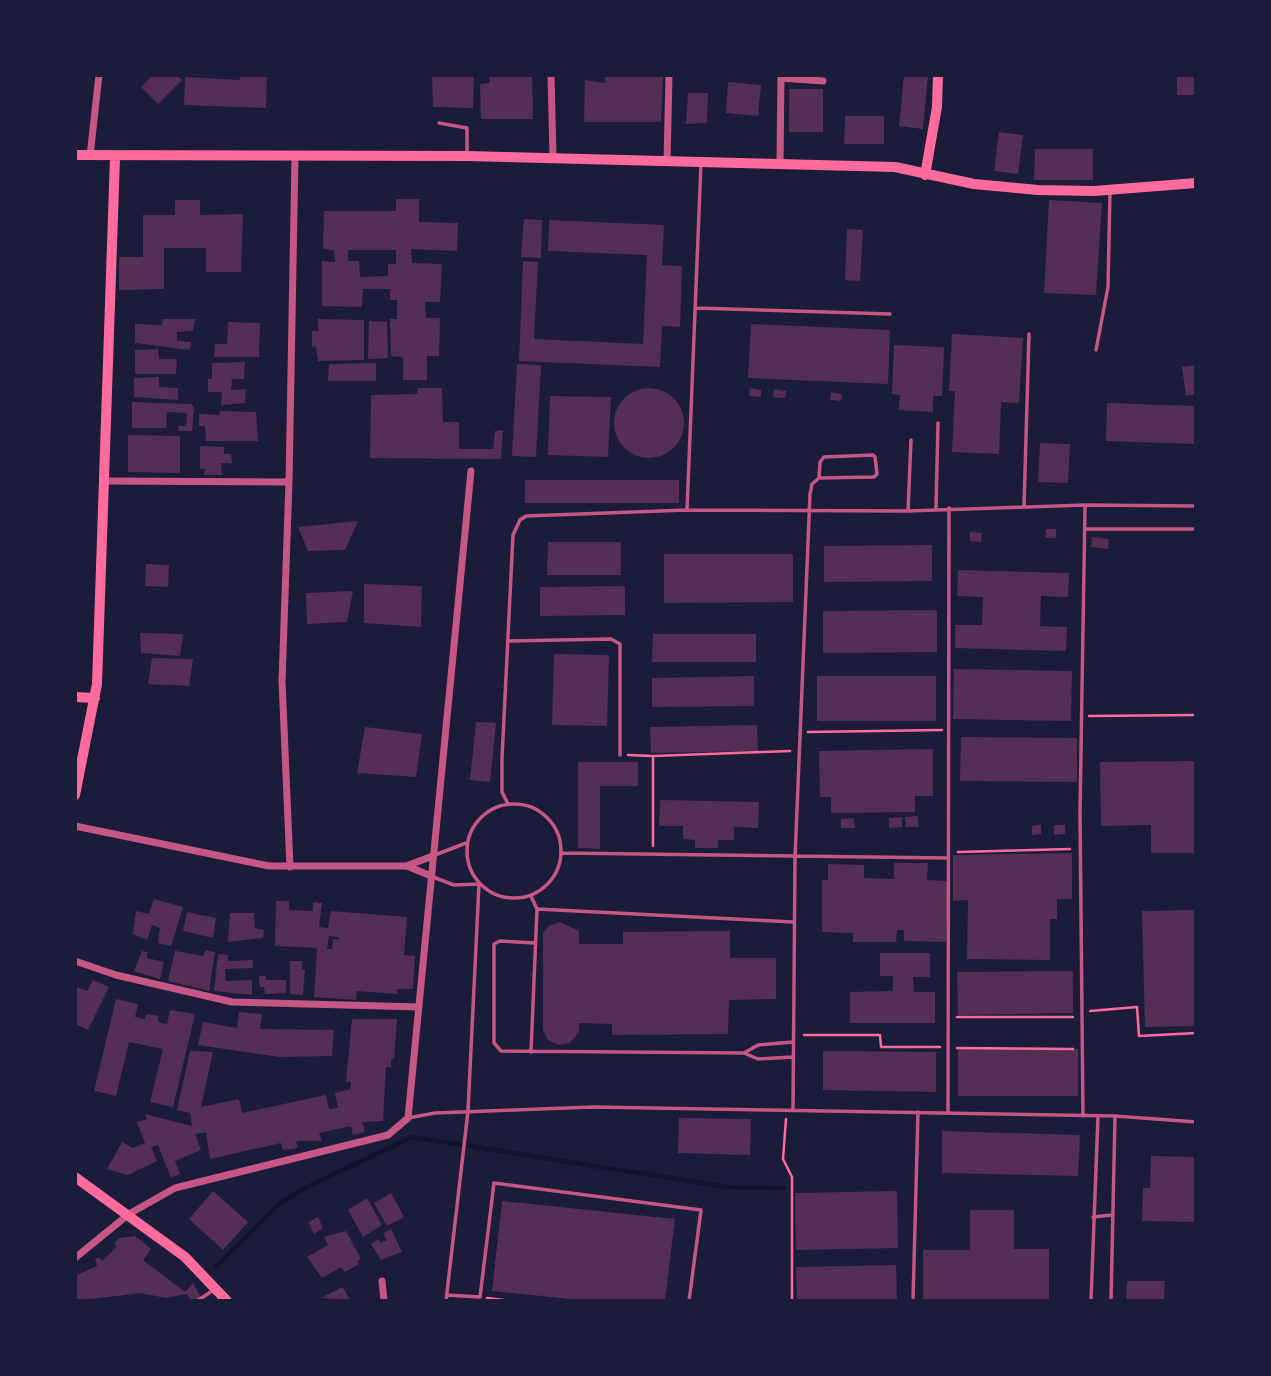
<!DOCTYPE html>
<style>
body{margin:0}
#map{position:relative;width:1271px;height:1376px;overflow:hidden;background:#1b1b3a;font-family:Barlow,sans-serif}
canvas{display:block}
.frame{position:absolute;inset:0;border:77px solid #1b1b3a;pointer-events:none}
</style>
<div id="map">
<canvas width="1271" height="1376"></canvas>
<div class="frame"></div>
</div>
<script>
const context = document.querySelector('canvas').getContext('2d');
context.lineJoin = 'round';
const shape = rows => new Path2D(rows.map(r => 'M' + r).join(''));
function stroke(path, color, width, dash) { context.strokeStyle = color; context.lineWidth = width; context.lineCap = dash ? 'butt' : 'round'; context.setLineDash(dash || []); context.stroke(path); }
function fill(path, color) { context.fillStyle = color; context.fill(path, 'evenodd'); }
const stream = shape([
 [216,1267,280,1203,307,1187,412,1137,727,1187,784,1188]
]);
const building = shape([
 [153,75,177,75,182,80,158,104,141,87],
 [240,75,267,75,266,108,184,105,185,77,240,80],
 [432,75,474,75,473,108,433,107],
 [490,75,532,75,533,119,481,119,480,84,490,83],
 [605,75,663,75,661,122,584,122,585,80,605,83],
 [904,75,928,75,923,129,899,126],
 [1177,75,1196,75,1196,95,1177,95],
 [728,82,761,85,758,116,726,113],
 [789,89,823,89,823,132,789,132],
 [688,93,708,93,707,123,686,124],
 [845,116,884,116,884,144,844,144],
 [999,132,1023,135,1018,174,994,171],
 [1035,149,1093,149,1093,180,1034,180],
 [396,199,419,199,419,222,458,223,457,251,411,249,412,263,442,264,440,302,425,302,426,318,440,318,439,356,427,356,427,380,403,380,403,357,391,356,390,319,397,319,397,300,390,300,390,289,363,289,362,307,322,306,322,261,335,262,334,250,323,249,324,211,396,211],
 [348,250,396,250,396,264,388,264,388,276,360,277,359,261,348,261],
 [175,200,200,200,200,215,243,214,241,272,206,272,206,248,164,248,164,289,119,290,119,257,143,257,143,215,175,215],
 [1049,200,1102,203,1096,295,1044,293],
 [524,219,542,220,541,258,521,257],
 [549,220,664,225,662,265,682,266,680,327,662,326,660,367,519,361,523,261,538,262,534,339,643,344,647,255,548,251],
 [847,229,863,230,860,281,845,280],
 [163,319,195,319,193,331,177,332,177,341,191,342,190,350,135,343,135,324,162,325],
 [318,319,364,320,364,360,318,361,316,346,312,347,312,331,318,331],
 [369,321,387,322,388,358,368,359],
 [228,322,260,323,259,357,214,357,215,344,227,344],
 [751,324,890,330,888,384,748,378],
 [952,334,1023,338,1019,403,1001,402,999,454,952,452,955,391,949,391],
 [894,345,944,347,942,396,933,396,933,412,899,410,900,395,892,394],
 [158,349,159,359,177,359,176,374,135,374,135,350],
 [245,362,244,379,232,379,231,390,246,389,245,403,221,405,222,392,208,392,208,379,212,379,212,363],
 [376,363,376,381,328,381,329,364],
 [517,364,541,365,536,457,512,456],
 [1196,365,1196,394,1186,396,1182,367],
 [159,377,159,387,178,388,178,400,134,397,134,378],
 [418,388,442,388,443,422,459,422,459,449,493,449,495,431,503,430,501,459,370,458,371,395,417,394],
 [750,388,761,390,761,397,749,396],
 '614 423a35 35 0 1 1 70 0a35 35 0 1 1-70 0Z',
 [774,389,786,391,785,398,773,397],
 [831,392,842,394,841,401,830,400],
 [550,396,611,397,608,457,548,455],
 [132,402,191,404,194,407,192,431,179,431,178,426,186,426,187,413,167,412,166,428,132,428],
 [1107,403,1196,406,1196,444,1106,441],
 [220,411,256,412,258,441,206,441,205,426,199,426,199,414,219,415],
 [128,435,180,436,180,473,128,472],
 [1040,443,1070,444,1068,483,1038,482],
 [200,446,224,447,224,454,231,454,232,463,221,463,222,475,204,475,205,469,200,469],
 [525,480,679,480,679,503,525,503],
 [358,521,345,550,308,551,298,527],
 [1046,529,1056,529,1056,538,1045,538],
 [970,532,982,533,981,542,970,541],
 [1092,537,1109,539,1108,549,1091,547],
 [548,542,621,542,621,575,547,575],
 [932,545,932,581,824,582,824,546],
 [664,554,793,554,793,602,664,603],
 [146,564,169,565,168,587,145,586],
 [958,570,1069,573,1068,597,1041,596,1040,626,1067,627,1066,651,955,648,955,625,982,625,983,597,957,596],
 [364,584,422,586,421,627,364,623],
 [625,586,625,615,540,616,540,587],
 [353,591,347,622,307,624,306,593],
 [937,610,937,652,823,653,823,611],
 [140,633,183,634,180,656,141,653],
 [653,634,756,634,756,662,652,662],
 [554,654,609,655,607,726,552,725],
 [152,658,193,659,189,686,148,684],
 [954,669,1072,671,1071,721,953,719],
 [754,676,754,706,652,707,652,678],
 [817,676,936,676,936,721,817,721],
 [476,722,496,723,490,782,470,780],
 [757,725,758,751,651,753,650,727],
 [365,727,422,734,416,777,357,773],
 [961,737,1077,738,1077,782,960,781],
 [933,749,933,796,915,796,915,812,831,813,831,797,820,797,819,751],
 [1196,761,1196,853,1151,853,1151,825,1101,826,1100,762],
 [578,762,638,762,638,786,600,786,600,849,578,848],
 [660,800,759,802,758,828,734,827,734,840,718,840,718,848,695,848,695,840,683,839,683,826,659,826],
 [918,816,918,827,906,827,905,817],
 [902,817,902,827,889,828,889,818],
 [854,818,855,828,841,828,841,819],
 [1041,825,1041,834,1032,835,1032,826],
 [1054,825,1065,825,1065,834,1054,835],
 [1072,853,1072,899,1057,899,1057,919,1050,919,1050,960,967,959,968,900,953,901,953,855],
 [894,863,928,863,927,880,948,881,946,942,904,941,904,930,897,930,896,942,853,942,853,933,822,932,822,880,828,880,828,864,864,865,864,878,894,879],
 [154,899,183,907,171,946,158,943,160,928,152,925,147,940,133,934,136,911,149,914],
 [276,901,289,901,289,910,313,911,313,902,322,903,319,927,328,928,331,911,407,917,404,955,415,956,413,989,397,989,397,994,357,991,356,1000,314,997,317,948,275,946],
 [329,936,339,937,339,940,333,939,332,949,327,949],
 [1196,910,1196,1026,1145,1027,1142,911],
 [187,912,216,918,213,938,183,931],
 [230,913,254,913,255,928,264,930,263,938,228,942],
 [560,922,579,931,579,944,623,944,623,932,730,931,730,958,776,958,776,999,729,1000,728,1034,612,1035,612,1024,579,1023,579,1032,570,1043,559,1045,548,1040,543,1030,543,933,549,926],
 [206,950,215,952,209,991,168,981,175,951,203,956],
 [142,951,147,952,147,958,164,962,160,979,134,971],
 [880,953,930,953,930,977,913,977,914,992,935,992,935,1023,850,1023,850,992,893,991,893,976,880,976],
 [218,954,228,955,228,961,253,960,253,968,225,969,226,981,252,980,252,995,214,991],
 [290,961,302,961,302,969,305,970,303,995,290,994],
 [1073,971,1073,1013,958,1015,957,972],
 [259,976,266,976,266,980,286,980,286,993,265,994,264,987,260,987],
 [93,980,109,987,88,1030,75,1024,75,986,87,991],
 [116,999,138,1004,135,1017,145,1019,146,1014,159,1016,158,1022,167,1024,170,1010,195,1014,173,1107,150,1102,163,1049,129,1042,116,1096,94,1091],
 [239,1012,262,1014,260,1029,334,1030,332,1056,279,1057,198,1045,203,1022,237,1028],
 [352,1019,397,1019,394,1059,391,1059,391,1067,386,1067,383,1121,362,1122,365,1132,353,1135,351,1126,319,1133,322,1141,296,1141,298,1148,283,1150,281,1143,210,1159,206,1132,195,1134,201,1150,175,1161,180,1174,171,1178,158,1145,151,1147,157,1161,128,1175,107,1169,122,1142,133,1148,145,1143,137,1122,147,1119,145,1114,192,1126,190,1113,177,1110,190,1051,213,1052,201,1107,239,1099,242,1113,326,1095,329,1109,338,1108,335,1093,350,1089,351,1082,346,1082],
 [958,1048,1078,1049,1078,1096,958,1096],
 [823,1051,936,1052,936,1092,823,1090],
 [679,1118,751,1119,750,1155,678,1153],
 [942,1131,1080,1135,1078,1176,942,1173],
 [1151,1156,1196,1157,1196,1222,1142,1221,1143,1188,1150,1188],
 [213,1191,248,1222,223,1250,189,1219],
 [897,1191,898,1248,796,1250,795,1193],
 [391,1193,404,1217,387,1226,374,1203],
 [367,1198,382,1225,363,1237,348,1210],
 [502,1201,675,1219,665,1301,590,1301,492,1291],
 [970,1210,1014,1210,1014,1249,1049,1249,1049,1300,923,1300,923,1250,970,1250],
 [318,1217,323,1228,314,1234,308,1222],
 [391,1229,402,1252,381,1260,371,1244,378,1239,381,1243,387,1240,383,1233],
 [346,1231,361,1259,357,1261,359,1264,345,1272,341,1267,322,1278,307,1257,328,1245,324,1237],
 [135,1236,151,1249,143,1260,185,1292,193,1283,203,1301,191,1301,187,1294,166,1298,141,1293,75,1301,75,1276,97,1266,95,1260,99,1257,102,1261,117,1247,114,1243,120,1238],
 [896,1265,897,1301,797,1301,796,1267],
 [1127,1281,1165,1281,1164,1301,1126,1301],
 [343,1287,350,1300,321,1298]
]);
const path = shape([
 [1089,716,1196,715],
 [808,732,942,730],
 [628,755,653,756,653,846],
 [653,756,790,751],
 [958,852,1070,849],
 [1090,1011,1137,1007,1139,1036,1196,1033],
 [957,1017,1073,1017],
 [804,1035,880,1035,881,1047,940,1047],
 [957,1048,1073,1049],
 [786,1119,783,1159,792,1177,792,1301],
 [487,1298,504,1300]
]);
const service = shape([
 [439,123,467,128,467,154],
 [696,308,890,314],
 [1096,350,1108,287,1110,192],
 [1024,507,1029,334],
 [936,508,938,423],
 [687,510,701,163],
 [908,511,911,440],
 [1086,529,1196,529],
 [508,641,611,639,620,644,620,755],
 '467 851a47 47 0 1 1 94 0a47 47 0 1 1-94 0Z',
 [508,804,502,792,502,758,513,535,520,520,526,516,687,510,908,511,1085,505,1196,506],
 [562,853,948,858],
 [435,855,466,843],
 [433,877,454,885,479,884,468,1111,446,1301],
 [531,896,537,909,531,1052],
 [537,909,793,922],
 [535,943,500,941,494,944,494,1043,501,1051,744,1053,758,1059,793,1057],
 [744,1053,758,1045,792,1042],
 [793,1109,795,858,810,494,812,484,819,478,874,477,877,474,875,457,873,455,824,457,820,462,819,478],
 [948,1113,949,508],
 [1083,1116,1080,812,1085,506],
 [408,1118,435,1113,593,1107,1115,1116,1196,1122],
 [1093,1217,1112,1215],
 [447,1295,480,1297,494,1183,701,1210,689,1301],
 [197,1301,212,1291],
 [913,1301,918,1112],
 [1091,1301,1098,1116],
 [1111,1301,1115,1116]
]);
const minor = shape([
 [551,75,553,157],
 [781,78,823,81],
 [90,156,99,75],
 [667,162,669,75],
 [780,164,781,75],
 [105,481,289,482,282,681,290,867],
 [289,482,295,156],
 [75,826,269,866,406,866,433,856],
 [407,866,431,876],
 [75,961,116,975,232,1002,419,1007],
 [75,1258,129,1214,175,1188,388,1135,408,1118,471,471],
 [382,1281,384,1301]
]);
const secondary = shape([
 [75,155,467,156,895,167,974,184,1038,190,1094,191,1196,183],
 [925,175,937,107,938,75],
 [75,697,95,698],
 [75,795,97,684,115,157],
 [75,1177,185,1257,227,1301]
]);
stroke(stream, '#12122b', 4.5);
fill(building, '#542f53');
stroke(path, '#ff6b9d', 2.5);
stroke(service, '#c65784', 3.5);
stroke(minor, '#c65784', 7);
stroke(secondary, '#ff6b9d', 10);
</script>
